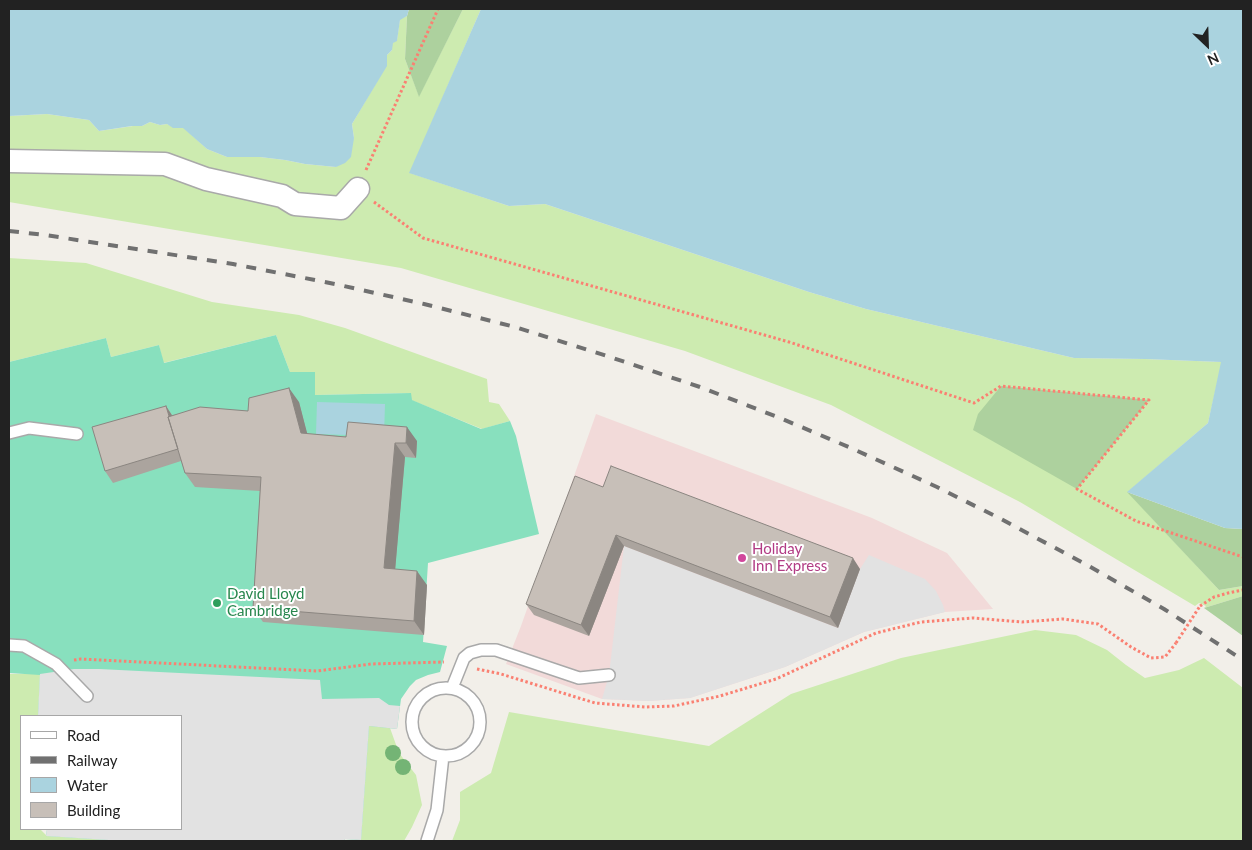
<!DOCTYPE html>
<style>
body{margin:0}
#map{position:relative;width:1252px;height:850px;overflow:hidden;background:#f2efe9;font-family:Lato,sans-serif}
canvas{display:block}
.frame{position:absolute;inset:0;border:10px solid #222;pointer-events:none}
.legend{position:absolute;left:20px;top:715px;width:162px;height:115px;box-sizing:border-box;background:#fff;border:1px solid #a7a7a7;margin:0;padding:6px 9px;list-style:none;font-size:15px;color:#222}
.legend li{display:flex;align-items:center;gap:10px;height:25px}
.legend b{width:25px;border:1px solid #a7a7a7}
.north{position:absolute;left:1182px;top:20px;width:50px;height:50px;-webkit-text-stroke:4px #fff;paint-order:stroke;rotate:156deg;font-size:14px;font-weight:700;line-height:20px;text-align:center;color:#222}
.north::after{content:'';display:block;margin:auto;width:18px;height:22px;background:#222;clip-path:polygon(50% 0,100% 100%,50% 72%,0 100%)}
</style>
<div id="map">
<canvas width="1252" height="850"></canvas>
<div class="frame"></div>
<ul class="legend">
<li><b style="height:6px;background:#fff"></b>Road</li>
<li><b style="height:6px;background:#707070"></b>Railway</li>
<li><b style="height:14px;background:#aad3df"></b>Water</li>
<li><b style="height:14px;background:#c7bfb8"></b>Building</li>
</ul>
<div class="north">N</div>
</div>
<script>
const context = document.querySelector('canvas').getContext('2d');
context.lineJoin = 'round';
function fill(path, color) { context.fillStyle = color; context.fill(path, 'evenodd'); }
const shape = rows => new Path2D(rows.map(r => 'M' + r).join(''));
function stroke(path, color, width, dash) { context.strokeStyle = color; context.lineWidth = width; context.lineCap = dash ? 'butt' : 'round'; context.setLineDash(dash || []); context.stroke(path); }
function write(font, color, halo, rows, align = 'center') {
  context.font = font + ' Lato,sans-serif'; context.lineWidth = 4; context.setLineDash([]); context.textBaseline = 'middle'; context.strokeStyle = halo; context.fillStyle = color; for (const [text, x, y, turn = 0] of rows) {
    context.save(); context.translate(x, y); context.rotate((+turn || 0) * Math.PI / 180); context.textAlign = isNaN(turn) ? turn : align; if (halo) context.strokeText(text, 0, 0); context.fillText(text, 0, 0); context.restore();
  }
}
const commercial = shape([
 [596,414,872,518,947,553,993,609,945,612,864,632,785,667,690,698,649,701,602,699,506,664,521,626]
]);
const grass = shape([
 [463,9,481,9,410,173,509,206,545,204,809,292,866,309,1074,358,1145,359,1222,362,1208,423,1128,492,1219,590,1243,586,1243,596,1204,608,1206,606,1199,603,1195,606,1020,502,831,405,685,351,401,268,9,202,9,116,47,114,89,120,99,131,133,126,142,126,150,122,160,125,167,124,173,127,183,127,207,149,227,157,260,157,285,160,305,164,336,167,354,138,352,124,386,66,387,55,392,50,392,43,397,40,400,19,407,16,405,59,419,96],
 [9,258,86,263,212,302,299,315,345,328,487,379,489,402,499,404,510,421,482,429,411,400,411,393,315,395,290,372,276,335,163,363,159,345,111,357,106,338,9,362],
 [1035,630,1076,635,1107,650,1126,665,1145,678,1179,670,1204,658,1243,688,1243,841,452,841,460,820,460,792,491,773,509,712,709,746,791,694,901,658],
 [9,674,40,674,38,716,21,716,21,829,40,829,47,836,124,841,9,841],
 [369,725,390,728,399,753,416,775,422,805,412,827,404,841,359,841,361,840]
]);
const forest = shape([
 [409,9,463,9,419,97,405,59,407,16],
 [1001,386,1149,400,1077,489,973,430,978,414],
 [1127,492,1225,528,1243,529,1243,586,1219,590],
 [1243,596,1243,636,1204,608]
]);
const pitch = shape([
 [276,335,290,372,315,372,315,395,411,393,412,400,481,429,510,421,516,436,539,534,428,563,423,642,447,646,440,672,428,675,416,680,410,686,401,699,397,729,369,726,361,840,345,839,344,841,124,841,46,836,47,829,181,829,181,716,38,716,40,675,9,673,9,362,106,338,111,357,159,345,164,363]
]);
const parking = shape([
 [624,546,838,628,860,569,869,555,925,579,936,591,943,605,945,612,864,632,785,667,690,698,649,701,602,699,609,675],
 [74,669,99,669,320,680,322,699,379,698,389,705,400,706,397,729,369,726,361,840,345,839,344,841,124,841,46,836,47,829,181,829,181,716,38,716,40,674]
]);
const water = shape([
 [9,9,409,9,407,16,400,20,397,41,393,43,392,50,387,55,387,66,352,124,354,138,351,157,345,163,336,167,305,164,285,160,260,157,227,157,207,149,183,128,173,128,167,124,160,125,150,122,142,126,132,126,99,131,89,120,47,114,9,116],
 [481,9,1243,9,1243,529,1225,528,1127,492,1208,423,1221,362,1145,359,1074,358,866,309,809,292,545,204,509,206,409,173],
 [317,402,385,404,384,436,316,434]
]);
const path = shape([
 [366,170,438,9],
 [374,202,423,238,789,342,974,403,1001,386,1149,400,1077,489,1136,521,1243,557],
 [1200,606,1214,597,1228,593,1243,590],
 [74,660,81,659,317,671,371,664,444,662],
 [477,669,501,674,595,703,645,707,674,706,720,696,776,679,876,633,921,622,973,618,1022,622,1063,619,1098,624,1131,647,1151,658,1165,657,1176,643]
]);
const service = shape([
 [9,433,29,428,77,434],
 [9,645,24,646,56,664,87,696],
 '412 722a34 34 0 1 1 68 0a34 34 0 1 1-68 0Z',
 [452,688,464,658,470,653,481,650,496,650,579,678,609,675],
 [427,841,437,810,443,756]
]);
const minor = shape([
 [9,161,165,164,206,179,282,196,295,204,341,208,358,189]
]);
const rail = shape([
 [9,231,45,235,233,264,335,284,424,304,515,327,607,356,700,387,780,418,851,448,937,487,1003,520,1087,565,1164,609,1243,660]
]);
const pathBridge = shape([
 [1176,643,1200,606]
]);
const trees = [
 [393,753],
 [403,767]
];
const wall = shape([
 [299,402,307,434,417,441,416,458,405,457,395,569,427,585,424,635,263,622,253,608,260,491,195,487,185,473,181,461,113,483,105,471,166,406,172,415,248,411],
 [603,487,860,569,838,628,624,546,589,636,534,615,526,604]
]);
const shadedWall = shape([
 [289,388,299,402,311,448,301,433],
 [166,406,173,417,179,448],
 [407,427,417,441,416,458,406,443],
 [395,443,405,457,394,583,384,568],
 [616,535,624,546,589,636,581,625],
 [853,558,860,569,838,628,830,617],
 [417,571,427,585,424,635,414,621]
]);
const building = shape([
 [289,388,301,433,346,437,348,422,407,427,406,443,395,443,384,568,417,571,414,621,253,608,261,477,185,473,168,417,200,407,248,411,249,398,289,388],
 [166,406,169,416,168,417,178,449,105,471,92,427,166,406],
 [611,466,853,558,830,617,616,535,581,625,526,604,575,476,603,487,611,466]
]);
const markers = [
 [742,558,5,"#d1479c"],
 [217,603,5,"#2e9e5b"]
];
const hotelNames = [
 ["Holiday",752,549],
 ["Inn Express",752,566]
];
const leisureNames = [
 ["David Lloyd",227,594],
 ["Cambridge",227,611]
];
fill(commercial, '#f2dad9');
fill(grass, '#cdebb0');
fill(forest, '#add19e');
fill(pitch, '#88e0be');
fill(parking, '#e2e2e2');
fill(water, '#aad3df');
stroke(service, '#a9a9a9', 14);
stroke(minor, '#a9a9a9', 25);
stroke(path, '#fa8072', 3, [2.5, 2.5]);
stroke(service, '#fff', 11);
stroke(minor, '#fff', 22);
stroke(rail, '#707070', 4, [10, 10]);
stroke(pathBridge, '#fa8072', 3, [2.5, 2.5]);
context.fillStyle = '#74b475';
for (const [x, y] of trees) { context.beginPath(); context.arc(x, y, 8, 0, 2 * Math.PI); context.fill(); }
fill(wall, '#aba49e');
fill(shadedWall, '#8b8681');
fill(building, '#c7bfb8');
stroke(building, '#8b8681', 1);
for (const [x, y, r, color] of markers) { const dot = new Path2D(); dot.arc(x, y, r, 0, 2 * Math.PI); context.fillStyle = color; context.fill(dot); stroke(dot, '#fff', 2); }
write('15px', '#b23c85', '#fff', hotelNames, 'left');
write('15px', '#27864d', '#fff', leisureNames, 'left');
</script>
